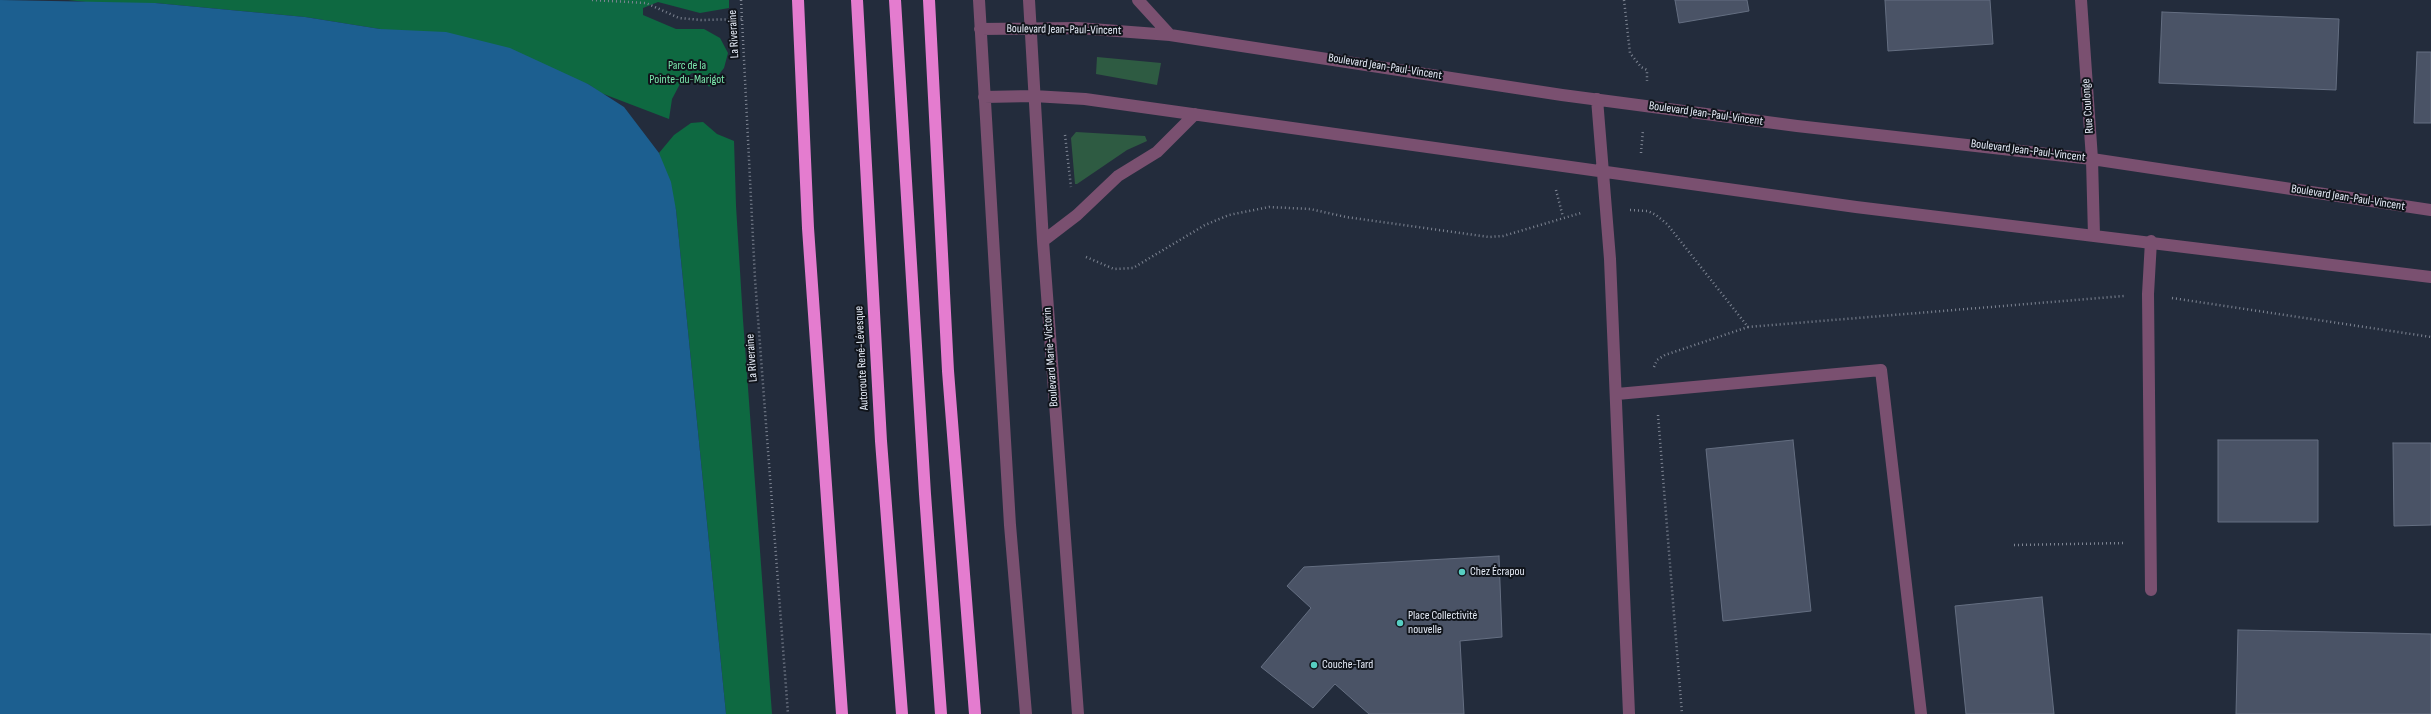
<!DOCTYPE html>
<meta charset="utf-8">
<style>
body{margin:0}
canvas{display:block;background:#232c3c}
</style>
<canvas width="2431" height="714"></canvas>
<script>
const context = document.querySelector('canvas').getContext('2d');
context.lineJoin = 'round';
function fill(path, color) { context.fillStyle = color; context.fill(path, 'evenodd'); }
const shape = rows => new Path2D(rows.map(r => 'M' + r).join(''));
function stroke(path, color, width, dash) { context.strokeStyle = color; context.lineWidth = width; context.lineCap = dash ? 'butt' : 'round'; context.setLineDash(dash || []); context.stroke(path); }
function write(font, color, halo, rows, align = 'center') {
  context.font = font + ' "Sofia Sans Condensed",sans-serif'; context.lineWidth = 4; context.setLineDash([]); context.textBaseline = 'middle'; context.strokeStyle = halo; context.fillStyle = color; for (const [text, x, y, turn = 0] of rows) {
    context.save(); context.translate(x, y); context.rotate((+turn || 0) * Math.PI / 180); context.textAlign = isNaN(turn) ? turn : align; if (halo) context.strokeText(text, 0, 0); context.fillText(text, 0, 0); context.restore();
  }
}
const green = shape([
 [1097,57,1161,63,1157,85,1096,74],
 [1076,132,1145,136,1147,141,1127,150,1077,184,1075,184,1071,138]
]);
const forest = shape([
 [68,0,729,0,729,8,700,13,658,2,643,8,643,15,676,29,704,29,720,38,728,53,724,68,709,87,700,75,692,73,681,82,672,99,669,119,601,93,588,84,380,29,305,17,155,3,95,3],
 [703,122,717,134,734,141,736,206,743,320,772,714,726,714,676,210,659,153,674,135,691,123]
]);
const water = shape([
 [0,0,155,3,305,17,380,29,446,32,510,48,588,84,624,107,659,153,671,182,676,210,726,714,0,714]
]);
const building = shape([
 [1675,0,1747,0,1749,11,1679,23,1675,0],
 [1885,0,1990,0,1993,44,1888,51,1885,0],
 [2162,12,2339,19,2336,90,2159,83,2162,12],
 [2417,52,2431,52,2431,123,2414,123,2417,52],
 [1793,440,1811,611,1723,621,1706,449,1793,440],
 [2218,440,2318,440,2318,522,2218,522,2218,440],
 [2393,443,2431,443,2431,525,2394,526,2393,443],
 [1499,556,1502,637,1460,641,1464,714,1369,714,1335,684,1313,708,1261,667,1311,608,1287,586,1304,567,1499,556],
 [2042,597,2054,714,1966,714,1955,606,2042,597],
 [2238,630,2431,634,2431,714,2236,714,2238,630]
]);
const path = shape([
 [592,0,646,3,679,18,701,20,742,19],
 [741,0,755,279,788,714],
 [1624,0,1630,53,1641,67,1647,70,1647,81],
 [1065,135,1071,187],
 [1641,153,1643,130],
 [1556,190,1563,217],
 [1630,210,1648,211,1656,215,1667,224,1748,327,2124,296],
 [1086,257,1114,269,1133,268,1205,225,1229,215,1269,207,1310,209,1346,217,1489,237,1503,236,1581,213],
 [2172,298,2431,337],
 [1654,367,1657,360,1665,355,1748,327],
 [1658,415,1682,714],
 [2014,545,2126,543]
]);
const minor = shape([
 [979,0,1010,525,1026,714],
 [1029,0,1043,241,1078,714],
 [1138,0,1170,35],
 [2081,0,2092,159,2094,236],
 [980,29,1078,28,1170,35,1562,95,1797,126,2092,159,2431,210],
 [984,97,1033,96,1085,99,1856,207,2431,277],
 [1597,99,1610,259,1629,714],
 [1043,241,1077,215,1118,176,1157,152,1195,114],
 [2151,241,2148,294,2151,590],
 [1617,394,1881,370,1921,714]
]);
const highway = shape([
 [798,0,808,228,842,714],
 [857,0,881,441,902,714],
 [895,0,925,494,941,714],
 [929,0,948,371,975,714]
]);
const markers = [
 [1462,572,4,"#57cec2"],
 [1400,623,4,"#57cec2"],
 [1314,665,4,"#57cec2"]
];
const streetNames = [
 ["Boulevard Jean-Paul-Vincent",1064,30,1],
 ["La Riveraine",734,34,-93],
 ["Boulevard Jean-Paul-Vincent",1385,67,9],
 ["Rue Coulonge",2088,106,-94],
 ["Boulevard Jean-Paul-Vincent",1706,114,8],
 ["Boulevard Jean-Paul-Vincent",2028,151,7],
 ["Boulevard Jean-Paul-Vincent",2348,198,9],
 ["Boulevard Marie-Victorin",1051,357,-94],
 ["La Riveraine",752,358,-94],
 ["Autoroute René-Lévesque",862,358,-93]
];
const parkNames = [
 ["Parc de la",687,66],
 ["Pointe-du-Marigot",687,80]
];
const poiNames = [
 ["Chez Écrapou",1470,572],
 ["Place Collectivité",1408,616],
 ["nouvelle",1408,630],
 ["Couche-Tard",1322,665]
];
fill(green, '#2e5b42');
fill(forest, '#0e6941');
fill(water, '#1c5f90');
fill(building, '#4a5366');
stroke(building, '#646e81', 1);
stroke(path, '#7e8593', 2.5, [1, 3]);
stroke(minor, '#7a5070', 12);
stroke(highway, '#e47ccf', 12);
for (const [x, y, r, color] of markers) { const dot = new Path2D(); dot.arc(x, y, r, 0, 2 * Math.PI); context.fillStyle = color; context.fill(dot); stroke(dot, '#10141b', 1.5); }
write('12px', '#e6ecf8', '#10141b', streetNames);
write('12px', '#7ce9ae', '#10141b', parkNames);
write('12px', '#e6ecf8', '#10141b', poiNames, 'left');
</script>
